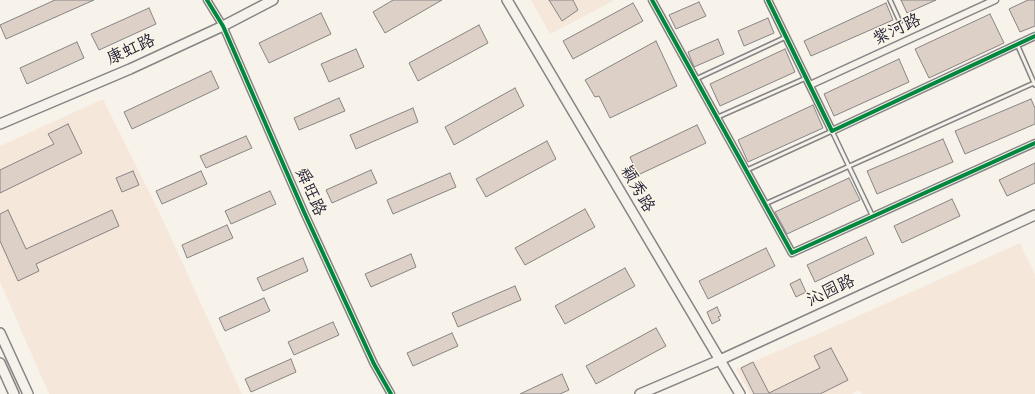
<!DOCTYPE html>
<meta charset="utf-8">
<style>
body{margin:0}
canvas{display:block;background:#f7f3ea}
</style>
<canvas width="1035" height="394"></canvas>
<script>
const context = document.querySelector('canvas').getContext('2d');
context.lineJoin = 'round';
function fill(path, color) { context.fillStyle = color; context.fill(path, 'evenodd'); }
const shape = rows => new Path2D(rows.map(r => 'M' + r).join(''));
function stroke(path, color, width, dash) { context.strokeStyle = color; context.lineWidth = width; context.lineCap = dash ? 'butt' : 'round'; context.setLineDash(dash || []); context.stroke(path); }
function write(font, color, halo, rows, align = 'center') {
  context.font = font + ' Itim,"LXGW WenKai TC",sans-serif'; context.lineWidth = 3; context.setLineDash([]); context.textBaseline = 'middle'; context.strokeStyle = halo; context.fillStyle = color; for (const [text, x, y, turn = 0] of rows) {
    context.save(); context.translate(x, y); context.rotate((+turn || 0) * Math.PI / 180); context.textAlign = isNaN(turn) ? turn : align; if (halo) context.strokeText(text, 0, 0); context.fillText(text, 0, 0); context.restore();
  }
}
const built = shape([
 [531,0,615,0,550,34],
 [103,99,163,220,242,394,49,394,0,282,0,146],
 [1020,243,1035,275,1035,394,862,394,859,390,852,394,750,394,736,369,827,330]
]);
const building = shape([
 [55,0,94,0,6,39,0,25,55,0],
 [393,0,442,0,385,33,373,12,393,0],
 [549,0,573,0,578,10,562,21,549,0],
 [901,0,936,0,907,13,901,0],
 [1028,0,1035,0,1035,26,1020,32,1009,9,1028,0],
 [699,2,706,16,676,29,669,15,699,2],
 [633,3,643,21,573,59,563,41,633,3],
 [886,3,893,20,811,56,804,41,886,3],
 [149,8,156,24,99,50,91,34,149,8],
 [321,13,331,34,269,63,259,43,321,13],
 [990,14,1004,43,929,78,915,49,990,14],
 [768,18,774,33,744,46,738,31,768,18],
 [479,25,488,43,418,81,409,63,479,25],
 [718,39,724,54,694,67,688,52,718,39],
 [656,41,677,86,610,118,599,96,595,97,585,80,656,41],
 [77,42,84,58,27,84,20,68,77,42],
 [356,49,364,67,329,82,321,64,356,49],
 [785,49,795,72,720,106,710,84,785,49],
 [899,59,909,82,834,116,824,94,899,59],
 [211,71,219,88,132,129,124,112,211,71],
 [515,88,524,106,454,145,445,127,515,88],
 [339,98,345,111,299,130,294,118,339,98],
 [1031,99,1035,108,1035,124,965,154,955,131,1031,99],
 [813,105,823,128,748,162,738,140,813,105],
 [413,108,418,122,356,149,350,135,413,108],
 [68,124,82,153,0,193,0,170,54,144,48,134,68,124],
 [697,125,706,143,638,175,630,157,697,125],
 [246,136,252,148,206,168,200,156,246,136],
 [943,139,953,162,877,194,867,171,943,139],
 [547,141,556,159,486,197,476,179,547,141],
 [1035,163,1035,183,1007,196,999,180,1035,163],
 [371,170,377,183,332,203,326,190,371,170],
 [133,171,139,185,122,192,116,178,133,171],
 [201,171,207,184,162,204,156,191,201,171],
 [450,173,456,187,393,214,387,200,450,173],
 [849,178,860,200,787,234,775,212,849,178],
 [270,191,276,204,231,224,225,211,270,191],
 [952,199,960,216,902,243,894,226,952,199],
 [585,209,595,227,525,265,515,248,585,209],
 [8,210,26,249,112,210,119,226,36,264,39,271,18,281,0,241,0,214,8,210],
 [227,225,233,238,187,258,182,245,227,225],
 [866,237,874,254,815,282,807,265,866,237],
 [766,248,775,266,708,299,699,281,766,248],
 [411,254,416,267,371,287,365,274,411,254],
 [303,258,308,271,263,291,257,278,303,258],
 [625,268,635,286,565,324,555,306,625,268],
 [800,279,806,292,796,297,790,284,800,279],
 [515,286,521,300,458,327,452,313,515,286],
 [264,298,270,311,225,331,219,318,264,298],
 [717,307,721,316,718,317,720,320,712,324,707,312,717,307],
 [333,322,339,335,294,355,288,342,333,322],
 [656,328,666,346,596,384,586,366,656,328],
 [452,333,458,346,413,366,407,353,452,333],
 [831,348,848,380,820,394,754,394,741,368,753,362,769,393,820,368,814,356,831,348],
 [291,359,296,372,251,392,245,379,291,359],
 [562,374,569,390,560,394,520,394,562,374]
]);
const lane = shape([
 [890,0,900,22],
 [1017,44,1035,85],
 [696,79,786,37],
 [718,117,806,78],
 [747,170,832,131,873,217],
 [765,204,1034,83]
]);
const street = shape([
 [207,0,223,26,304,212,374,364,391,394],
 [652,0,792,253,1035,143],
 [768,0,832,131,1035,36],
 [810,85,995,0]
]);
const secondary = shape([
 [507,0,740,394],
 [0,124,130,69,223,26,273,0],
 [0,333,28,394],
 [0,363,14,394],
 [640,394,722,359,1035,215]
]);
const cycleway = shape([
 [207,0,223,26,304,212,374,364,391,394],
 [652,0,792,253,1035,143],
 [768,0,832,131,1035,36]
]);
const streetNames = [
 ["紫河路",897,30,-25],
 ["康虹路",131,50,-24],
 ["颖秀路",637,189,60],
 ["舜旺路",310,192,66],
 ["沁园路",831,291,-25]
];
fill(built, '#f5e8da');
fill(building, '#ddd1c7');
stroke(building, '#868485', 1);
stroke(lane, '#868485', 6);
stroke(street, '#868485', 9);
stroke(secondary, '#868485', 12);
stroke(lane, '#f5f2ec', 3);
stroke(street, '#f5f2ec', 6);
stroke(secondary, '#f5f2ec', 9);
stroke(cycleway, '#00873e', 4);
write('17px', '#22223b', '#fcf5e5', streetNames);
</script>
